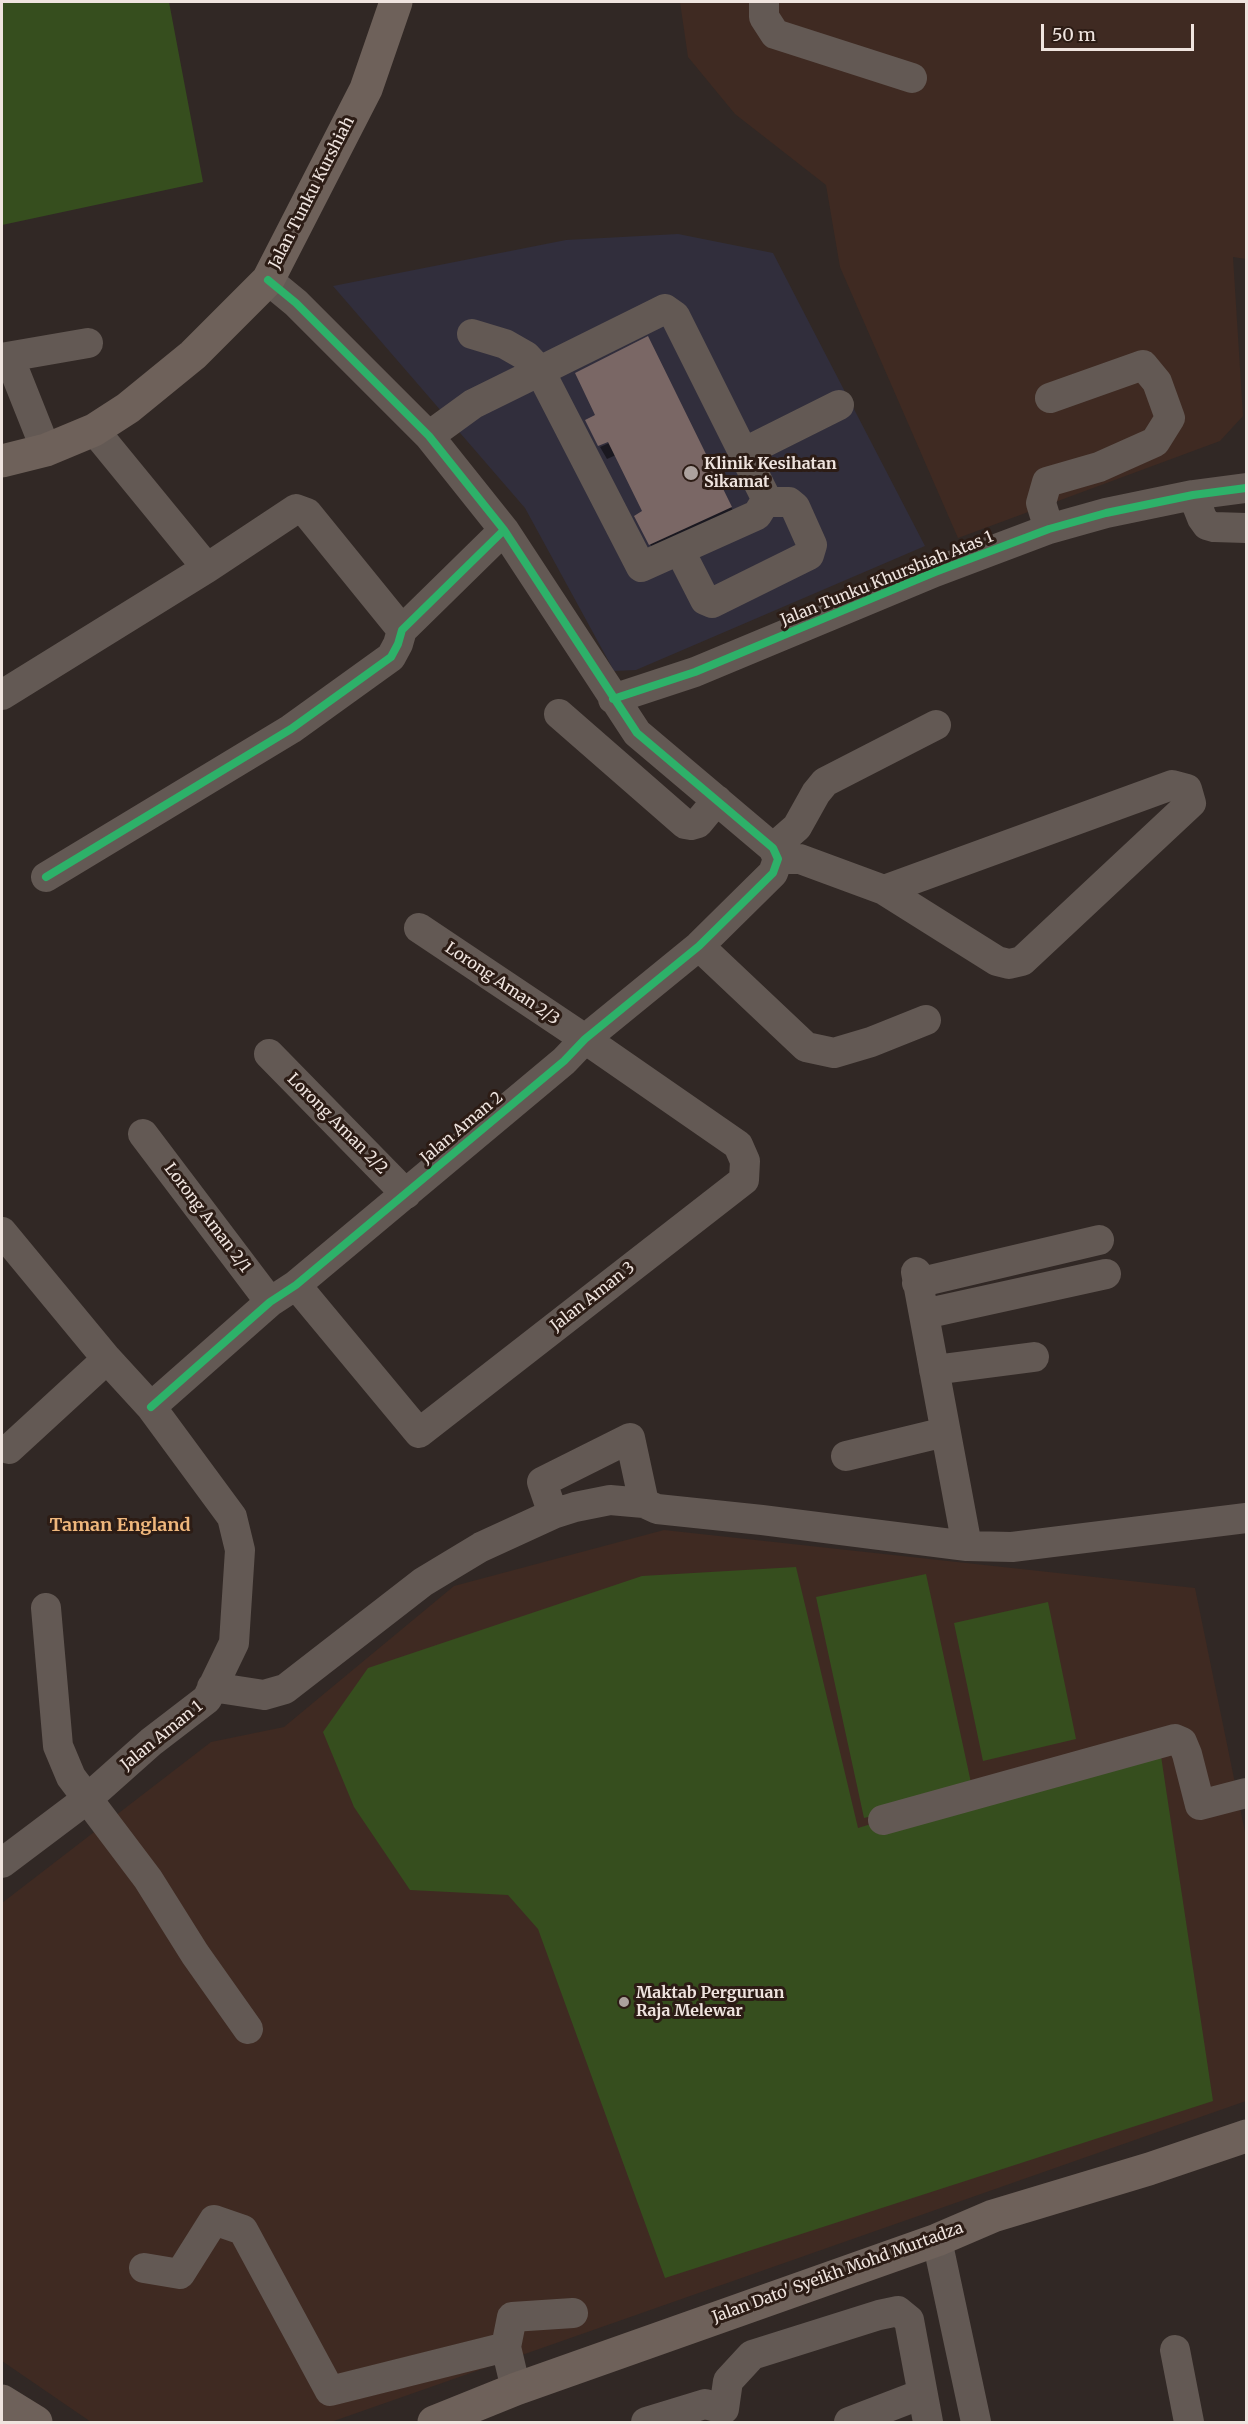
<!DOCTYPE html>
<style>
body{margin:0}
#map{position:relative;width:1248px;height:2424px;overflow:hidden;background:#312825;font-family:Merriweather,serif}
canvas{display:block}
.frame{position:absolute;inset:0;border:3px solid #efe4df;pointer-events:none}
.scale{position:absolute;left:1041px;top:24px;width:153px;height:27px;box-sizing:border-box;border:3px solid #efe4df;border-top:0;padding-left:8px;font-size:18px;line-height:21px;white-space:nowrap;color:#efe4df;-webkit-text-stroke:4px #2c1c15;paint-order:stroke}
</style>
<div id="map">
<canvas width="1248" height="2424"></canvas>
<div class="frame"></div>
<div class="scale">50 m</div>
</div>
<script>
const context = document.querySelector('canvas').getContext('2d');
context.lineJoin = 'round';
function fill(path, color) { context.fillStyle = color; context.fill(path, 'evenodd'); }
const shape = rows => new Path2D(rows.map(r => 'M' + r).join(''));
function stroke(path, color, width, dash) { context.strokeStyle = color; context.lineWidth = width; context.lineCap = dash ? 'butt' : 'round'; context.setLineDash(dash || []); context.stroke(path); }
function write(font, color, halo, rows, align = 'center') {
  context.font = font + ' Merriweather,serif'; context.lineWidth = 6; context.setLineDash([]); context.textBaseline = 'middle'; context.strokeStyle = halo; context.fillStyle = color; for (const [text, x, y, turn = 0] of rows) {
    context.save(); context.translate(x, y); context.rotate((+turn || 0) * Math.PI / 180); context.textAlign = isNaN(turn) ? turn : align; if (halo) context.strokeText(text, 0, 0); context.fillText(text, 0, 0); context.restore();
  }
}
const built = shape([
 [680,2,1246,2,1246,259,1233,257,1243,416,1220,441,958,538,840,267,826,185,735,114,688,57],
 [664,1530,1195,1588,1246,1837,1246,2101,331,2422,91,2422,2,2361,2,1903,211,1742,284,1727,454,1586]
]);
const medical = shape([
 [678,234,773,253,925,546,636,670,614,671,525,508,333,286,566,240]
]);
const green = shape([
 [2,2,169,2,203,182,2,225],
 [796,1567,858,1828,1158,1736,1213,2101,665,2278,538,1929,508,1895,410,1890,354,1807,323,1732,368,1668,642,1576],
 [926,1574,973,1792,864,1818,816,1597],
 [1048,1602,1076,1739,983,1761,954,1623]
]);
const shadow = shape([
 [655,352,738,521,658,557,650,544,644,512,616,455,607,459,600,447,616,440,597,416]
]);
const building = shape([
 [648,336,732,507,649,545,634,516,642,511,608,442,598,446,585,420,595,415,575,373]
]);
const minor = shape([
 [764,2,764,17,775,34,912,78],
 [268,280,296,303,429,436,504,530,637,733,773,848,778,859],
 [665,309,675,316,764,494,765,502,757,515,641,567,540,371,665,309],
 [9,357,46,450],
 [2,358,88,343],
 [94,430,207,568,296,509,307,513,402,630],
 [429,436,473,404,540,371,526,356,505,344,472,334],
 [743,453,839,405],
 [1193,495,1202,518,1207,525,1214,527,1246,528],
 [1049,529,1041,503,1047,482,1099,467,1155,442,1170,418,1157,382,1143,365,1050,398],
 [680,551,705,600,712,603,809,555,812,545,795,507,789,502,765,502],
 [2,695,207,568],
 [613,699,695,672,935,572,1049,529,1106,513,1193,495,1246,488],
 [559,714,685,824,691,825,698,823,717,800],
 [773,848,797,827,816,793,825,782,936,725],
 [778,859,800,859,884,890,997,961,1009,964,1022,961,1191,803,1187,789,1172,785,884,890],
 [46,877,291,729,391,657,398,644,402,630,504,530],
 [699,946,806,1047,834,1053,871,1042,926,1020],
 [269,1054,406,1194],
 [143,1134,270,1302],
 [2,1232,107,1359,151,1407,232,1517,240,1550,234,1643,207,1699,151,1742,87,1799,2,1863],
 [916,1272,967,1546],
 [917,1283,1099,1240],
 [296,1285,419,1433,744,1180,745,1161,738,1145,585,1039,419,928],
 [924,1314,1106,1274],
 [934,1370,1034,1357],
 [151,1407,270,1302,296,1285,564,1061,585,1039,699,946,773,873,778,859],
 [9,1449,107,1359],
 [846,1456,945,1432],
 [553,1514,542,1482,630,1438,644,1503],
 [46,1608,58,1746,71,1777,148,1879,195,1954,248,2029],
 [212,1687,264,1695,285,1689,423,1582,481,1547,553,1514,575,1507,610,1500,644,1503,657,1509,762,1520,967,1546,1012,1547,1246,1518],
 [883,1820,1175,1739,1182,1742,1187,1754,1200,1805,1246,1793],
 [937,2240,976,2422],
 [144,2268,180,2274,214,2220,243,2230,330,2391,506,2347,516,2389],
 [506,2347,512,2317,573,2313],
 [1175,2350,1189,2422],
 [724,2409,728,2381,752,2355,879,2315,898,2311,909,2320,928,2422],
 [646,2422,705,2404,724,2409],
 [849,2422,922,2394]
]);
const major = shape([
 [2,461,46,450,94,430,128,408,193,355,268,280,366,89,396,2],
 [2,2401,36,2422],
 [434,2422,516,2389,937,2240,993,2216,1149,2169,1246,2136]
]);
const cycleway = shape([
 [613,699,695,672,935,572,1049,529,1106,513,1193,495,1246,488],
 [46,877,291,729,391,657,398,644,402,630,504,530],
 [151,1407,270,1302,296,1285,564,1061,585,1039,699,946,773,873,778,859,773,848,637,733,504,530,429,436,296,303,268,280]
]);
const markers = [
 [691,473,8,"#aca29e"],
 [624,2002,6,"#aca29e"]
];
const streetNames = [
 ["Jalan Tunku Kurshiah",312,193,-63],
 ["Jalan Tunku Khurshiah Atas 1",887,579,-22],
 ["Lorong Aman 2/3",502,984,34],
 ["Lorong Aman 2/2",337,1124,45],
 ["Jalan Aman 2",462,1128,-40],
 ["Lorong Aman 2/1",207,1218,53],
 ["Jalan Aman 3",593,1297,-38],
 ["Jalan Aman 1",162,1736,-39],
 ["Jalan Dato' Syeikh Mohd Murtadza",838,2273,-20]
];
const poiNames = [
 ["Klinik Kesihatan",704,464],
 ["Sikamat",704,482],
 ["Maktab Perguruan",636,1993],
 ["Raja Melewar",636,2011]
];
const neighbourhoodNames = [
 ["Taman England",120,1526]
];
fill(built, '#3f2a22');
fill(medical, '#312e3c');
fill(green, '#364e1e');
fill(shadow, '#0007');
fill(building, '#7a6765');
stroke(minor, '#635954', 30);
stroke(major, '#6e615a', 33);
stroke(cycleway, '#2db169', 8);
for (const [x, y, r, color] of markers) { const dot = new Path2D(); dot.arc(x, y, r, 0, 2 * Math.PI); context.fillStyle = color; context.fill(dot); stroke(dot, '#2c1c15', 2); }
write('16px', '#efe4df', '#2c1c15', streetNames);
write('bold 16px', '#efe4df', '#2c1c15', poiNames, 'left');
write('bold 18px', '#efb77c', '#2c1c15', neighbourhoodNames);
</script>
